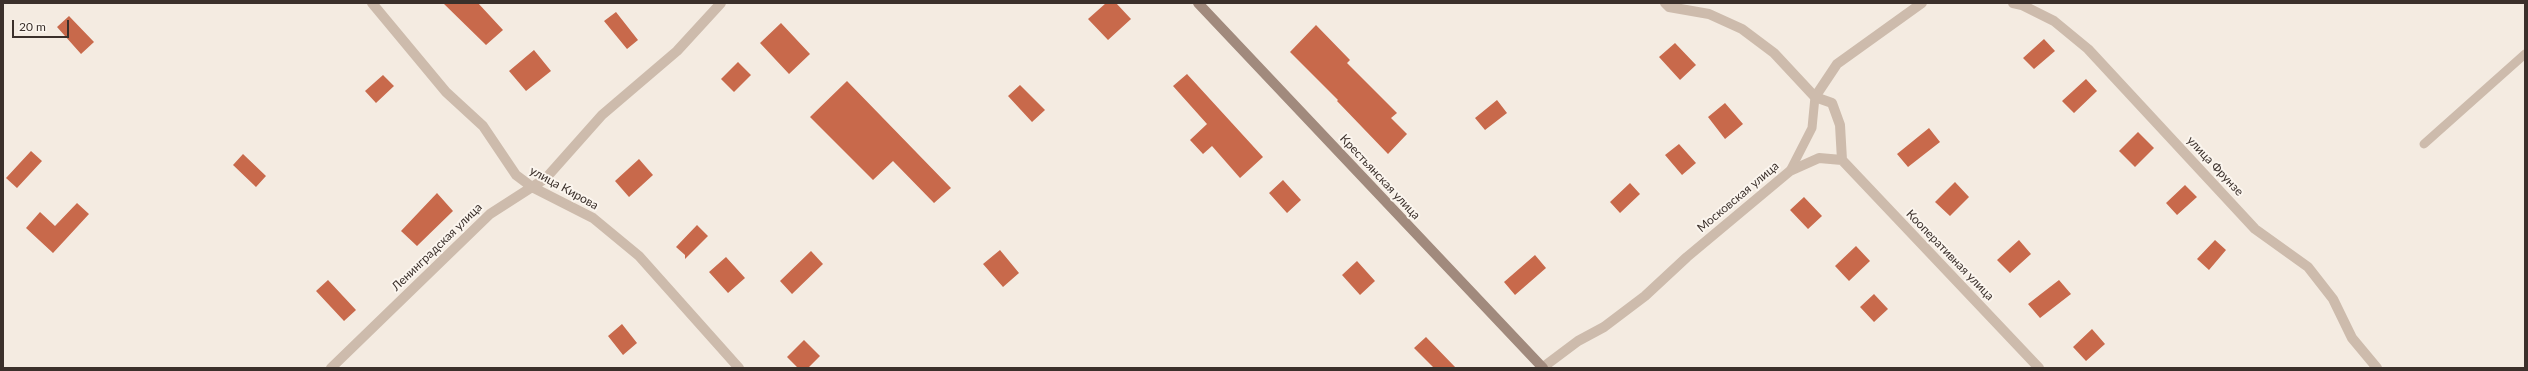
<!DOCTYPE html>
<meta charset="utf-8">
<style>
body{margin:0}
#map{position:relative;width:2528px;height:371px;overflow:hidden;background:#f4ebe1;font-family:Lato,sans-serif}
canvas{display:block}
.frame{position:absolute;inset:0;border:4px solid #3b302b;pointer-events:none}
.scale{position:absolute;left:12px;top:20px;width:57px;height:18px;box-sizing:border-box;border:2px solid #3b302b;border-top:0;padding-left:5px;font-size:12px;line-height:14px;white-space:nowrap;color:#3b302b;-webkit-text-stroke:3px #fbf5ee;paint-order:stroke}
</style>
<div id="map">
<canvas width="2528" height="371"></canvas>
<div class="frame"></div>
<div class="scale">20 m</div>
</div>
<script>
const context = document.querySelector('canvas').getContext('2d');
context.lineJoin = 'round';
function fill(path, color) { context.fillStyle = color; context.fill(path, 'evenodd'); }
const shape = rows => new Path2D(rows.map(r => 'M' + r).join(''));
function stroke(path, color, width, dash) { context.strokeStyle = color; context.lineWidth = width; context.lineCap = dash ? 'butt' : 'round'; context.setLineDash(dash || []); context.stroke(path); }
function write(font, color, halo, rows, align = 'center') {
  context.font = font + ' Lato,sans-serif'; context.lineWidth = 4; context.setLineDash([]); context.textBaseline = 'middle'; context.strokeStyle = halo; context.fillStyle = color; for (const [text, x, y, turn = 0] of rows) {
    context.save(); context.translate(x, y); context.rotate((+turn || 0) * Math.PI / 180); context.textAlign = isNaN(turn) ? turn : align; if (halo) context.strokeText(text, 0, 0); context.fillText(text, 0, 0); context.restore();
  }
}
const building = shape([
 [443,3,478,3,503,30,486,45],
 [1106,3,1116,3,1131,19,1108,40,1088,19],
 [616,12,638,40,627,49,604,21],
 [69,16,94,42,81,54,57,27],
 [781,23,810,54,789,74,760,43],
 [1316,25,1350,60,1347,63,1397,113,1391,118,1407,134,1388,154,1337,101,1338,100,1290,52],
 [2044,39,2055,51,2034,69,2023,58],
 [1675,43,1696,65,1680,80,1659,57],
 [534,50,551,71,526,91,509,71],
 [738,62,751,75,734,92,721,79],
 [1187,74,1263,157,1240,178,1212,146,1203,154,1190,140,1207,124,1173,86],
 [383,75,394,86,376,103,365,91],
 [2086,79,2097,91,2074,113,2062,101],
 [847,81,951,188,934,203,893,161,873,180,810,117],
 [1020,85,1045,110,1032,122,1008,96],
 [1497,100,1507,113,1485,130,1475,118],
 [1725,103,1743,124,1725,139,1708,117],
 [1929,128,1940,142,1908,167,1897,154],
 [2138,132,2154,148,2135,167,2119,151],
 [1679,144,1696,163,1682,175,1665,155],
 [31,151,42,161,17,188,6,178],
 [243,154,266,176,256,187,233,165],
 [639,159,653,175,629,197,615,181],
 [1283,180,1301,200,1287,213,1269,193],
 [1955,182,1969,197,1950,216,1935,202],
 [1630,183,1640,194,1620,213,1610,202],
 [2185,185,2197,197,2177,215,2166,203],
 [437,193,453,211,417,246,401,231],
 [1804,197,1822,216,1808,229,1790,210],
 [77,203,89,214,53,253,26,228,40,212,55,226],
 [697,225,708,236,685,259,685,255,676,247],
 [2019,240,2031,254,2010,273,1997,260],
 [2215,240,2226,250,2209,270,2197,259],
 [1856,246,1870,261,1849,281,1835,266],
 [1000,250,1019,273,1003,287,983,264],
 [811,251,823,264,792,294,780,281],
 [1535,255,1546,268,1515,295,1504,282],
 [726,257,745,278,728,293,709,272],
 [1357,261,1375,281,1360,295,1342,275],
 [328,280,356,310,344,321,316,291],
 [2059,280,2071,294,2040,318,2028,304],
 [1874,294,1888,309,1874,322,1860,307],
 [622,324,637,343,623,355,608,336],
 [2092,329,2105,344,2086,361,2073,347],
 [1426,337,1456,368,1434,368,1414,348],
 [804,340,820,356,808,368,798,368,787,357]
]);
const lane = shape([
 [2424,144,2525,54],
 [1790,171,1812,128,1815,97]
]);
const street = shape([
 [372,3,446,92,483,126,516,175,532,187,593,218,639,256,739,368],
 [1665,3,1669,7,1709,14,1742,29,1774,53,1815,97],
 [2013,3,2022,5,2054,21,2088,49,2255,229,2308,267,2333,299,2352,338,2377,368],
 [1842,160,2039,368],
 [331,368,490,214,546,178,602,115,677,51,721,3],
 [1542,368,1578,341,1604,327,1645,296,1687,257,1790,171,1819,158,1842,160,1840,125,1832,103,1815,97,1837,64,1922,3]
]);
const secondary = shape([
 [1198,3,1543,368]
]);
const streetNames = [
 ["улица Фрунзе",2215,166,47],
 ["Крестьянская улица",1380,177,47],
 ["улица Кирова",564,188,29],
 ["Московская улица",1738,197,-40],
 ["Ленинградская улица",437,247,-44],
 ["Кооперативная улица",1950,255,46]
];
fill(building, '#c8694b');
stroke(lane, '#cdbbac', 9);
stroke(street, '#cdbbac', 10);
stroke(secondary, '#a18a7d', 10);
write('12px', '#3b302b', '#fbf5ee', streetNames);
</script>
